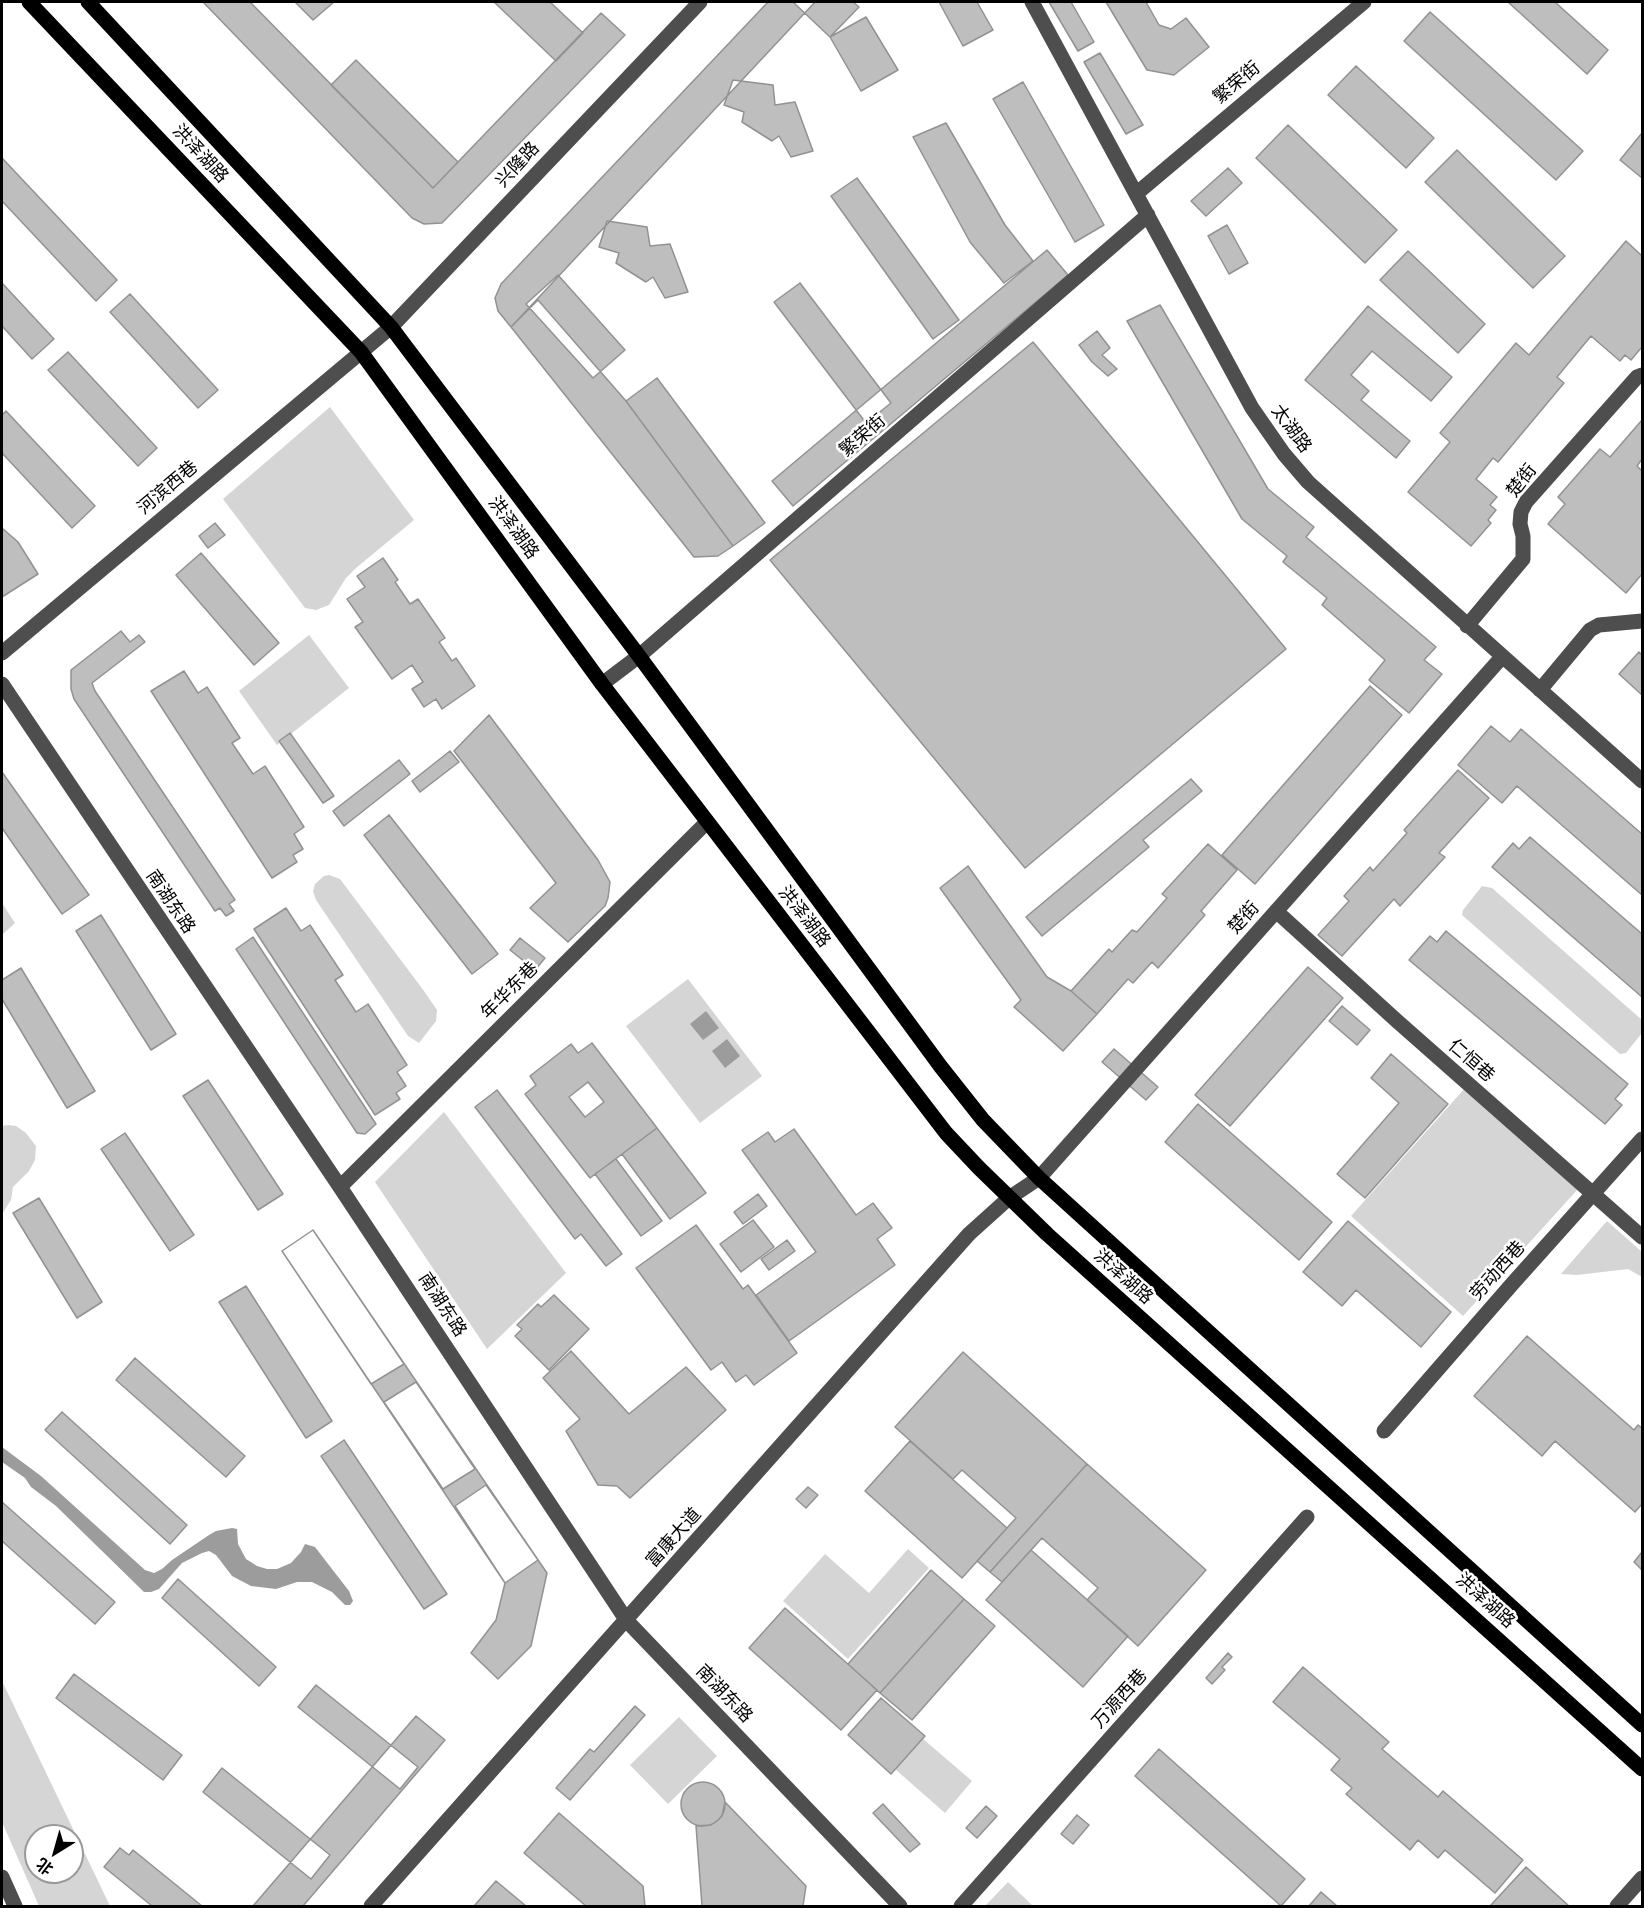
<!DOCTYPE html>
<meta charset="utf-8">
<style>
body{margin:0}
#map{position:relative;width:1644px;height:1908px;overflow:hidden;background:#fff;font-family:Manrope,"Noto Sans SC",sans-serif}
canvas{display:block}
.frame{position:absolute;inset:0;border:3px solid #000;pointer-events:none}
.north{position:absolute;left:24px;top:1824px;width:60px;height:60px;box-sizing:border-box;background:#fff;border:2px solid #999;border-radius:50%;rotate:217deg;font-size:16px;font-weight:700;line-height:24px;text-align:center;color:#000}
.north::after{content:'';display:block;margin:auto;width:21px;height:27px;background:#000;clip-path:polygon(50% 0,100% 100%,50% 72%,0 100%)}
</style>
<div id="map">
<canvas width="1644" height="1908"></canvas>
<div class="frame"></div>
<div class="north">北</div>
</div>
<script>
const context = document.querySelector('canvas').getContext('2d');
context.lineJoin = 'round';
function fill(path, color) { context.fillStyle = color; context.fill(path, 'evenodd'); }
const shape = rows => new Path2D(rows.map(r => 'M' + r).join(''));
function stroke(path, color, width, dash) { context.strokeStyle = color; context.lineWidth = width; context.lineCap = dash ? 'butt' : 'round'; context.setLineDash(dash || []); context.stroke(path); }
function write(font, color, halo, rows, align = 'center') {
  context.font = font + ' Manrope,"Noto Sans SC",sans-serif'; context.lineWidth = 5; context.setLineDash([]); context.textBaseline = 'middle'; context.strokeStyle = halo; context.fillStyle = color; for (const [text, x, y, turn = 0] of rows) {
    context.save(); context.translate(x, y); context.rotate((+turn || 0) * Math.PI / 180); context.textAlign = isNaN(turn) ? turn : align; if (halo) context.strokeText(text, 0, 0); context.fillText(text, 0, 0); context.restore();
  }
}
const green = shape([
 [330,407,414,520,356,568,346,578,329,605,316,610,305,608,223,499],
 [309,635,349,688,277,745,239,691],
 [329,875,340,879,424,991,437,1010,436,1021,419,1043,408,1036,316,900,313,891,315,884,324,876],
 [1482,886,1492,888,1642,1020,1642,1033,1626,1053,1620,1054,1462,915,1463,910],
 [2,903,15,923,2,935],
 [688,979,762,1076,700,1123,626,1026],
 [1465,1088,1578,1189,1463,1316,1351,1216],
 [444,1112,566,1273,487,1349,375,1182],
 [8,1125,16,1126,26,1133,36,1146,35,1160,29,1171,13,1187,11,1200,2,1214,2,1126],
 [1607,1221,1642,1252,1642,1277,1628,1269,1577,1275,1561,1274],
 [908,1549,929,1568,848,1659,783,1601,825,1554,869,1593],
 [2,1681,110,1906,39,1906,2,1822],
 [36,1836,72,1836,72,1872,36,1872],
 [679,1717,717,1756,668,1804,630,1765],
 [922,1738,972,1781,945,1813,895,1769],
 [1008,1882,1033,1906,985,1906]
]);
const water = shape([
 [706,1011,719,1028,703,1040,690,1024],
 [727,1039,740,1056,725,1068,712,1051],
 [2,1447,41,1476,145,1570,154,1573,162,1569,172,1560,209,1535,216,1531,232,1528,237,1529,238,1544,246,1559,257,1566,267,1569,277,1569,291,1563,301,1552,305,1544,315,1547,349,1591,353,1601,350,1605,345,1605,332,1592,312,1582,297,1582,276,1589,251,1586,232,1576,216,1555,209,1551,202,1553,182,1563,159,1589,151,1592,144,1592,56,1506,31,1487,25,1478,2,1462]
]);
const building = shape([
 [203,2,250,2,433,188,601,13,625,35,442,223,424,224,412,218,203,2],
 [295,2,334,2,313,20,295,2],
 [494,2,550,2,583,33,556,61,494,2],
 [768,2,815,2,511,327,498,311,495,298,501,284,768,2],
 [793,2,853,2,859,7,830,37,793,2],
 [939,2,977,2,993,30,963,46,939,2],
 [1049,2,1071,2,1094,42,1078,51,1049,2],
 [1106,2,1146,2,1159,25,1171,29,1186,18,1209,47,1174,75,1147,70,1106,2],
 [1508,2,1555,2,1608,50,1587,74,1508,2],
 [1430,12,1583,151,1556,180,1404,41,1430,12],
 [866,17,898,70,861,91,830,37,866,17],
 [1100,53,1143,125,1126,134,1084,62,1100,53],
 [356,60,458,162,433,188,331,85,356,60],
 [1356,66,1434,138,1406,168,1328,95,1356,66],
 [733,80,773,85,775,105,795,102,813,151,791,157,779,136,772,141,742,122,744,112,724,105,733,80],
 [1023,82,1104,225,1075,242,993,99,1023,82],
 [946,123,1005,225,1033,261,1004,283,970,242,913,137,946,123],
 [1288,125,1397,230,1365,263,1256,158,1288,125],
 [1642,133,1642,178,1620,160,1642,133],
 [1457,150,1565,256,1533,288,1425,182,1457,150],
 [2,158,117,280,96,301,2,201,2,158],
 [1228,168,1242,183,1206,216,1191,201,1228,168],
 [857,178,959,320,933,339,831,196,857,178],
 [607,221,647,227,650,246,670,244,688,292,665,298,653,277,646,282,616,263,619,253,599,247,607,221],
 [1227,225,1248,263,1229,274,1208,236,1227,225],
 [1626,241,1642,256,1642,349,1641,348,1631,360,1625,355,1620,361,1591,336,1557,377,1564,383,1498,462,1493,458,1476,479,1497,497,1490,505,1496,510,1488,520,1491,523,1471,546,1408,492,1450,442,1440,433,1516,343,1529,355,1626,241],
 [1047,250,1068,275,793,506,772,481,1047,250],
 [1408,251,1485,324,1458,353,1380,280,1408,251],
 [558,275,625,350,593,378,526,304,558,275],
 [2,283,54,339,32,359,2,326,2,283],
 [800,283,891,403,866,423,774,302,800,283],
 [130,294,218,390,198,408,110,312,130,294],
 [538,300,626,401,733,546,718,556,694,557,511,327,538,300],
 [1160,305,1268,489,1314,527,1306,537,1436,647,1424,660,1442,674,1409,713,1369,680,1385,660,1322,605,1327,598,1283,562,1287,556,1242,519,1127,321,1160,305],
 [1368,306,1452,377,1431,401,1372,351,1351,375,1369,391,1361,400,1410,441,1396,458,1305,380,1368,306],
 [1097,331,1110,348,1102,355,1117,369,1108,376,1092,362,1079,345,1097,331],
 [1033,342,1286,649,1025,868,770,560,1033,342],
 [68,352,157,448,138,466,48,370,68,352],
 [657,378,765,523,733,546,626,401,657,378],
 [6,411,95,506,72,528,2,453,2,415,6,411],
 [1642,420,1642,459,1637,466,1642,471,1642,574,1626,593,1548,524,1565,504,1558,497,1600,449,1610,457,1642,420],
 [215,523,225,535,208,548,199,536,215,523],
 [2,528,18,542,38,574,2,597,2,528],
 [201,553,279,643,254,665,176,575,201,553],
 [383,558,398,580,395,582,410,604,418,599,445,638,439,642,452,661,456,658,475,686,442,709,436,699,424,707,412,689,423,682,412,665,392,679,355,627,363,622,347,599,365,587,357,576,383,558],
 [121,631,130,642,139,635,145,642,92,683,95,691,235,900,229,904,234,911,226,916,220,908,215,911,74,699,71,689,71,670,121,631],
 [1639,652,1642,655,1642,695,1619,674,1639,652],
 [184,671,198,693,207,687,240,738,232,743,253,774,265,766,304,827,294,834,303,849,293,855,297,862,272,878,151,691,184,671],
 [1370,686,1402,715,1255,884,1222,855,1370,686],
 [489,715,598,860,610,882,608,898,605,906,568,942,530,908,556,883,454,751,489,715],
 [1491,726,1510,742,1521,729,1642,834,1642,895,1517,786,1502,803,1458,765,1491,726],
 [290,733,334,796,323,803,279,741,290,733],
 [450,751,459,762,420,792,412,781,450,751],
 [399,760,410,774,344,826,333,811,399,760],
 [1458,770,1489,798,1439,853,1445,857,1400,906,1394,899,1342,956,1318,935,1349,901,1344,896,1370,867,1373,871,1407,833,1404,830,1458,770],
 [2,772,89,895,62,914,2,828,2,772],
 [1191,779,1202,791,1143,840,1149,847,1042,936,1026,917,1191,779],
 [389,815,498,954,472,974,364,835,389,815],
 [1530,837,1642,934,1642,997,1492,867,1513,843,1519,849,1530,837],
 [1208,844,1237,870,1201,911,1205,915,1158,968,1152,962,1133,983,1128,979,1097,1014,1071,991,1109,949,1112,952,1132,930,1137,932,1167,898,1162,894,1208,844],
 [968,866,1047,977,1071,991,1097,1014,1063,1051,1014,1007,1021,1000,940,888,968,866],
 [286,908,301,931,310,925,343,975,335,980,356,1012,368,1004,407,1065,397,1072,406,1086,396,1093,400,1099,375,1115,254,929,286,908],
 [101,915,176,1034,151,1050,76,931,101,915],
 [1446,931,1628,1084,1615,1099,1622,1105,1605,1124,1409,960,1430,936,1437,942,1446,931],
 [253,937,376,1124,365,1134,357,1133,236,949,253,937],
 [520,938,545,958,535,970,510,950,520,938],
 [1308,967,1343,998,1230,1126,1195,1095,1308,967],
 [21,968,95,1091,67,1108,2,999,2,980,21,968],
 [1342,1006,1370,1030,1357,1045,1329,1021,1342,1006],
 [592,1043,657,1128,590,1178,525,1094,536,1085,530,1076,571,1044,578,1053,592,1043],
 [588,1082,604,1102,585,1117,569,1097,588,1082],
 [1114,1049,1158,1087,1146,1100,1102,1062,1114,1049],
 [1391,1054,1448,1104,1365,1198,1337,1174,1399,1103,1371,1078,1391,1054],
 [208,1080,283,1194,258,1210,183,1096,208,1080],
 [497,1090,622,1254,606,1266,581,1234,575,1239,475,1107,497,1090],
 [1198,1104,1332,1222,1299,1260,1165,1142,1198,1104],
 [657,1128,706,1193,670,1219,622,1154,657,1128],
 [794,1129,856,1215,873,1203,892,1228,877,1239,895,1265,789,1341,756,1295,816,1252,742,1150,768,1132,775,1142,794,1129],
 [125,1133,194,1235,170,1251,101,1149,125,1133],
 [616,1159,662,1221,641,1236,595,1174,616,1159],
 [758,1194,767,1206,743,1224,734,1212,758,1194],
 [39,1198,102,1302,77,1318,13,1213,39,1198],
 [753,1220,774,1247,741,1272,720,1244,753,1220],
 [1348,1221,1451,1312,1421,1347,1356,1290,1342,1306,1303,1272,1348,1221],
 [696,1225,743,1289,748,1285,797,1353,754,1385,746,1375,736,1382,722,1362,711,1370,636,1268,696,1225],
 [313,1230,547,1573,531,1646,498,1679,471,1653,496,1620,505,1583,282,1251,313,1230],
 [313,1230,404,1364,371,1384,282,1251,313,1230],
 [787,1240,795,1251,769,1270,761,1259,787,1240],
 [246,1286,332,1421,306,1438,219,1302,246,1286],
 [554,1295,589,1329,549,1370,515,1336,522,1329,517,1325,538,1304,541,1307,554,1295],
 [1527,1336,1634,1430,1638,1425,1642,1428,1642,1504,1635,1512,1555,1441,1542,1456,1474,1396,1527,1336],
 [571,1351,629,1414,686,1367,726,1410,630,1498,617,1486,598,1485,566,1431,580,1419,543,1378,571,1351],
 [963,1352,1087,1464,990,1572,977,1561,1016,1518,962,1470,953,1479,895,1427,963,1352],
 [135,1358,245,1456,226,1477,116,1380,135,1358],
 [416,1382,475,1469,443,1489,384,1402,416,1382],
 [62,1412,187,1525,170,1544,45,1430,62,1412],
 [344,1440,447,1594,424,1609,321,1456,344,1440],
 [910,1441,1007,1528,962,1578,865,1491,910,1441],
 [1087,1464,1206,1570,1138,1646,1087,1600,1098,1588,1042,1538,1002,1582,990,1572,1087,1464],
 [486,1485,538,1560,505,1583,455,1506,486,1485],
 [808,1487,818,1495,806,1508,796,1499,808,1487],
 [2,1502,115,1602,95,1624,2,1541,2,1502],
 [1031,1550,1128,1636,1083,1687,986,1600,1031,1550],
 [1642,1552,1642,1570,1634,1562,1642,1552],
 [931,1570,964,1599,880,1693,848,1664,931,1570],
 [178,1579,276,1667,259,1686,162,1598,178,1579],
 [964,1599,995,1626,912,1720,880,1693,964,1599],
 [785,1608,877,1690,841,1730,749,1648,785,1608],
 [1228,1653,1232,1657,1222,1667,1225,1670,1212,1684,1206,1678,1228,1653],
 [1303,1667,1389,1742,1382,1749,1438,1797,1443,1791,1523,1860,1495,1893,1445,1850,1438,1858,1418,1840,1410,1850,1346,1794,1352,1788,1331,1770,1340,1759,1273,1702,1303,1667],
 [74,1674,182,1755,163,1780,56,1698,74,1674],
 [316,1685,418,1767,400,1789,298,1707,316,1685],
 [881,1698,925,1736,891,1774,848,1735,881,1698],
 [635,1706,645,1715,570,1800,556,1788,590,1749,594,1752,635,1706],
 [416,1716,445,1740,303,1906,253,1906,416,1716],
 [1159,1749,1305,1879,1281,1906,1135,1776,1159,1749],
 [222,1768,330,1855,311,1879,203,1792,222,1768],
 '681 1804a22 22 0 1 1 44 0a22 22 0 1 1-44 0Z',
 [725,1802,806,1886,803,1906,702,1906,696,1826,711,1825,717,1821,722,1816,725,1802],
 [883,1804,920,1844,910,1852,873,1813,883,1804],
 [986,1806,997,1816,977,1838,966,1828,986,1806],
 [559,1813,643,1886,645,1906,586,1906,524,1853,559,1813],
 [1077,1815,1089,1825,1073,1844,1061,1834,1077,1815],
 [120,1848,129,1855,133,1850,202,1906,152,1906,104,1867,120,1848],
 [1526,1867,1569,1906,1490,1906,1526,1867],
 [496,1881,526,1906,474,1906,496,1881],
 [1321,1892,1337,1906,1309,1906,1321,1892]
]);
const minor = shape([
 [1032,2,1252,408,1284,454,1308,482,1642,781],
 [1136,194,1364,2],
 [1467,626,1523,559,1523,536,1520,524,1521,512,1526,502,1637,377,1642,375],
 [2,653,391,327,700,2],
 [2,684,340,1187,627,1621,900,1906],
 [602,684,639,656,1148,215],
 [1540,690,1590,630,1599,625,1642,621],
 [1276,911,1397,1021,1642,1237],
 [340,1187,707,822],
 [1384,1431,1513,1283,1642,1139],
 [2,1877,15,1906],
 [371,1906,969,1234,1009,1198,1039,1178,1502,657],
 [961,1906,1307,1517],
 [1617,1906,1642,1878]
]);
const major = shape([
 [29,2,361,352,602,684,946,1133,979,1168,1047,1234,1642,1769],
 [88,2,391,327,639,656,941,1067,983,1120,1039,1178,1642,1725]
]);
const streetNames = [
 ["繁荣街",1237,83,-40],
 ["洪泽湖路",200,154,47],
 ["兴隆路",518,165,-47],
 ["太湖路",1291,429,54],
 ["繁荣街",863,436,-41],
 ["楚街",1522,481,-52],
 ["河滨西巷",168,488,-40],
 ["洪泽湖路",513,528,54],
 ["南湖东路",170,902,56],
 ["洪泽湖路",804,917,52],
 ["楚街",1244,918,-48],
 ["年华东巷",510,991,-45],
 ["仁恒巷",1471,1061,41],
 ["劳动西巷",1498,1271,-48],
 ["洪泽湖路",1123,1277,42],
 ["南湖东路",442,1305,57],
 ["富康大道",674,1538,-48],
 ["洪泽湖路",1485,1601,42],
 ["南湖东路",724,1694,46],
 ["万源西巷",1120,1699,-48]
];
fill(green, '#d5d5d5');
fill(water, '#9c9c9c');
fill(building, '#bebebe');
stroke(building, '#929292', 1.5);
stroke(minor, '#4e4e4e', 15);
stroke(major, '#000', 15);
write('18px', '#000', '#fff', streetNames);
</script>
